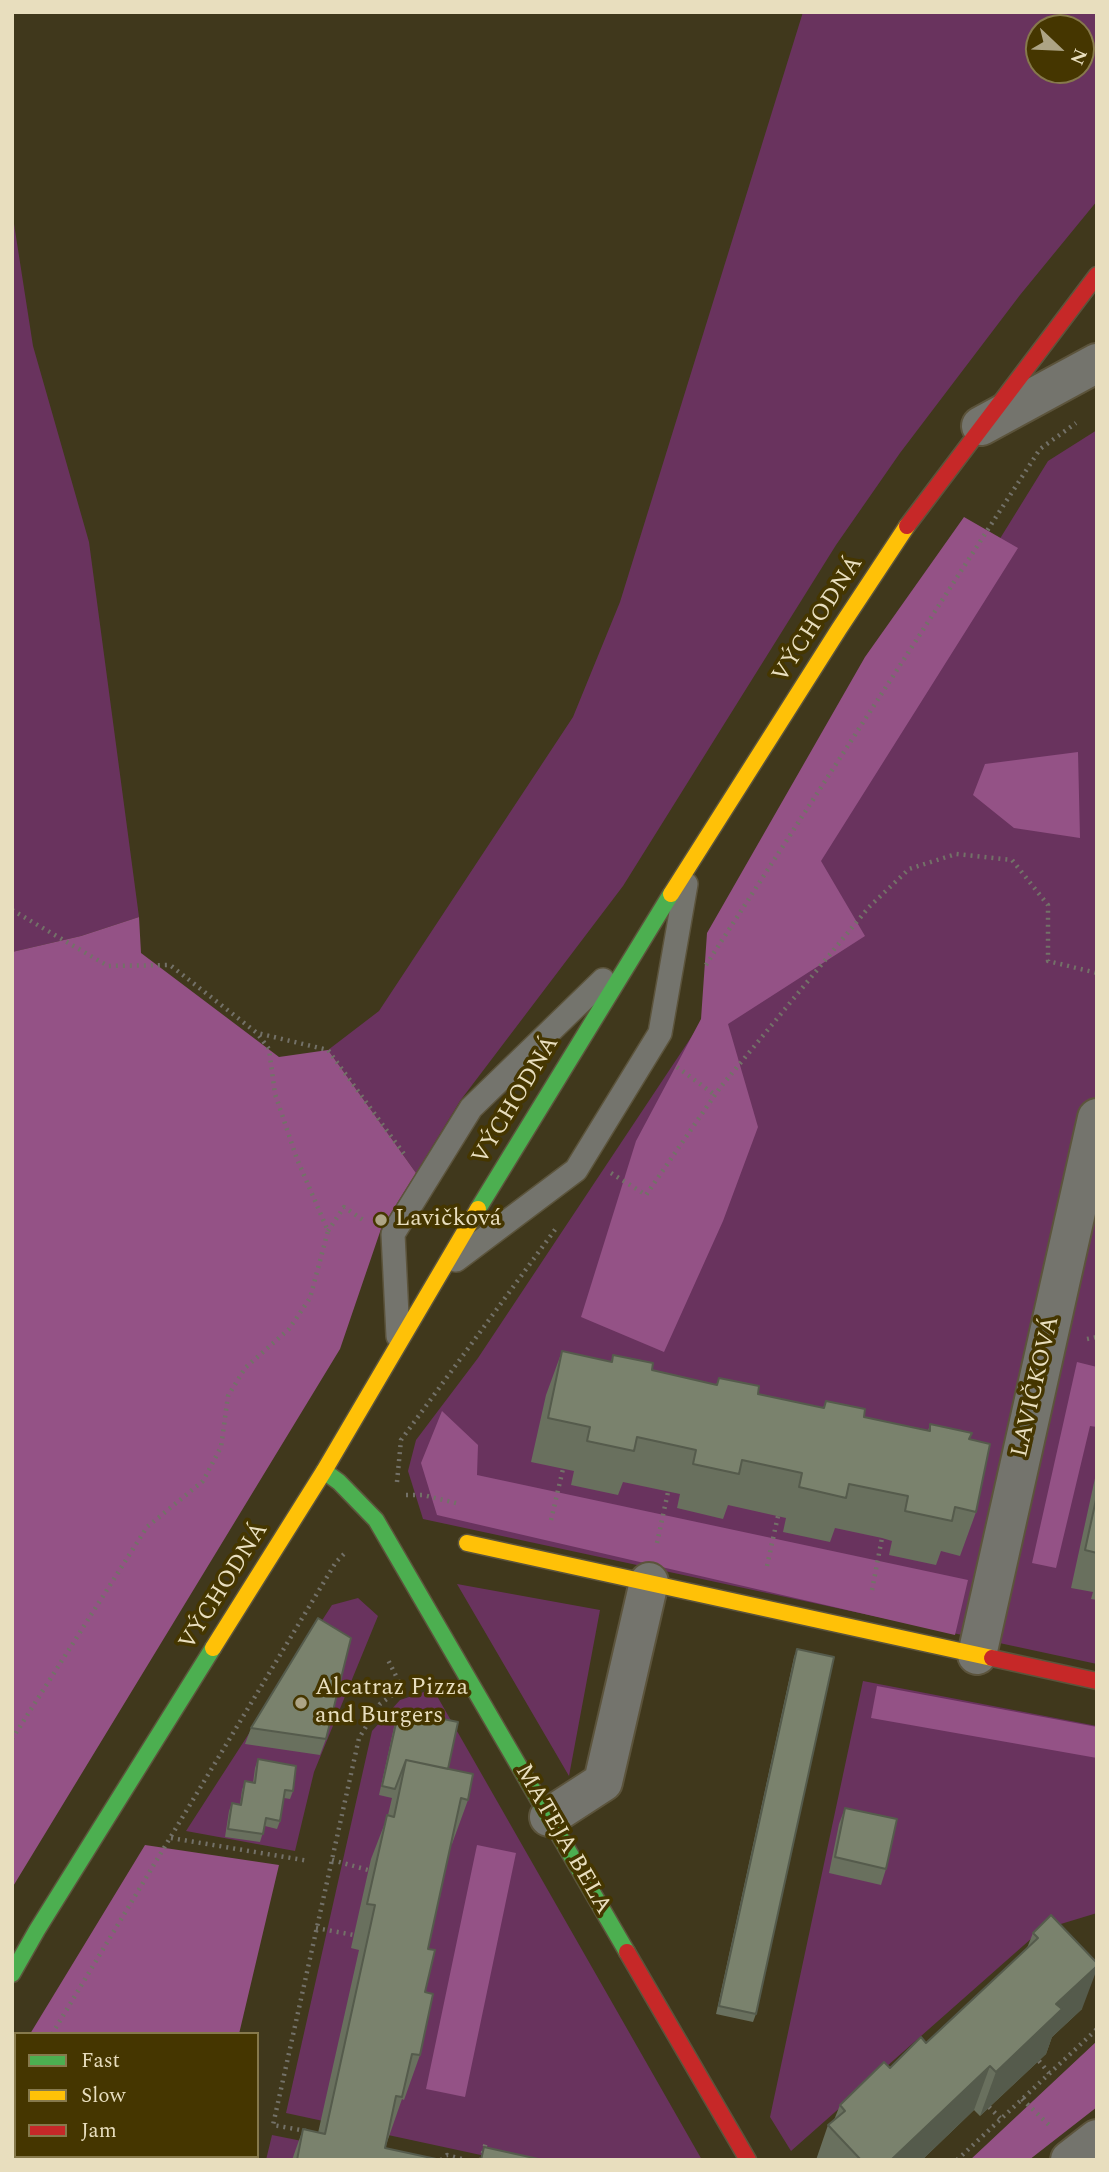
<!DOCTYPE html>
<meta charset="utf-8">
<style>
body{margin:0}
#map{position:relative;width:1109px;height:2172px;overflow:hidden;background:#40381c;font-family:Spectral,serif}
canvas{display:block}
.frame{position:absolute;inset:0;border:14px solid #e8debe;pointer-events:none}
.legend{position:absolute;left:14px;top:2032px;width:245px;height:126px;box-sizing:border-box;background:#453600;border:2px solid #86794c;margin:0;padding:9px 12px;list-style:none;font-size:21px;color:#e8debe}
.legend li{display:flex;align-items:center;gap:14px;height:35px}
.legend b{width:35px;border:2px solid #86794c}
.north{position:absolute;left:1025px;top:14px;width:70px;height:70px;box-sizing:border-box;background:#453600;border:2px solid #86794c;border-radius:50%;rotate:113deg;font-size:19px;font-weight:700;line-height:28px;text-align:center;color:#e8debe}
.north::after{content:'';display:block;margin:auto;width:24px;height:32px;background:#ada485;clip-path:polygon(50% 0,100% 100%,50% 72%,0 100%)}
</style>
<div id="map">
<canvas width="1109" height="2172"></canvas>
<div class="frame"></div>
<ul class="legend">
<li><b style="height:9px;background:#4caf50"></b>Fast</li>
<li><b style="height:9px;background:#ffc107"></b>Slow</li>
<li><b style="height:9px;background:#c62828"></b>Jam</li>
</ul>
<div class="north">N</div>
</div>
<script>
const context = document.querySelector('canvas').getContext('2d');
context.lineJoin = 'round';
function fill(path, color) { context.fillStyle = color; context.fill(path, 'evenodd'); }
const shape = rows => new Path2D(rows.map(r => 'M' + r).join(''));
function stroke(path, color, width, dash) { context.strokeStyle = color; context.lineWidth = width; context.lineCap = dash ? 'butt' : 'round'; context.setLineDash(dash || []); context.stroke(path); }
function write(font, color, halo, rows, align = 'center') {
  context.font = font + ' Spectral,serif'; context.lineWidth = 7; context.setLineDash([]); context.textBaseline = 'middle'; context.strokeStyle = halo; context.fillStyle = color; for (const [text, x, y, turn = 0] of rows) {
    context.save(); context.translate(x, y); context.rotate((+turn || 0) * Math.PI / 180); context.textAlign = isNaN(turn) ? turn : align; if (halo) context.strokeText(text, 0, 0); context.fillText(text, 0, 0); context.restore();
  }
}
const green = shape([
 [803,12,1097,12,1097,201,1020,295,900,453,836,545,623,886,460,1101,416,1173,328,1050,379,1011,573,717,620,602],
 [1039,28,1081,28,1081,70,1039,70],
 [12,211,33,346,89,542,139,917,81,936,12,952],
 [1097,430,1097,1664,423,1519,408,1471,416,1440,478,1358,696,1030,1048,461],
 [457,1584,600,1610,569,1776],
 [358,1598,378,1616,314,1772,295,1851,186,1831,332,1605],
 [863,1681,1097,1726,1097,1913,1041,1930,791,2151,770,2117],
 [433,1689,702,2160,504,2160,286,2113,372,1731,400,1700],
 [16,2057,16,2156,221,2156,220,2160,12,2160,12,2063],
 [272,2135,397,2160,266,2160]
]);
const forest = shape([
 [964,517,1018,548,821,861,865,936,728,1024,758,1127,723,1221,664,1352,581,1317,636,1141,701,1019,707,933,865,657],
 [1078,752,1080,838,1014,828,973,795,985,764],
 [139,917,141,953,279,1057,328,1050,416,1173,381,1229,340,1349,12,1888,12,952,81,936],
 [1077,1362,1097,1367,1097,1427,1090,1426,1056,1568,1032,1563],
 [442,1411,478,1445,477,1475,968,1580,955,1635,437,1515,421,1463],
 [877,1686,1097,1727,1097,1758,871,1718],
 [145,1845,279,1865,239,2034,30,2034],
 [477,1845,516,1853,465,2097,426,2089],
 [1097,2041,1097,2107,1029,2160,970,2160]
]);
const path = shape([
 [12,910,108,966,170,965,257,1033,328,1050,404,1154],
 [706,965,1040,449,1076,423],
 [677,1067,715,1095],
 [611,1173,646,1195,719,1089,869,907,909,869,956,854,1012,860,1048,905,1048,961,1097,973],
 [328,1231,344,1207,366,1222],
 [1087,1339,1097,1337],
 [397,1482,401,1440,557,1227],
 [406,1495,423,1495,460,1504],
 [551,1520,563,1469],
 [657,1543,668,1492],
 [767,1566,778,1516],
 [872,1590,882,1538],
 [12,1739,147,1527,203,1481,221,1447,228,1396,245,1368,289,1329,310,1298,328,1231,297,1159,275,1094,269,1049,257,1033],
 [171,1838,309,1861],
 [332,1860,368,1870],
 [316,1928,354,1935],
 [52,2034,336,1562,347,1551],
 [1039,2061,1049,2073],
 [1022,2099,1051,2127],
 [12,2100,16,2094],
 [989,2107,1000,2118],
 [306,2131,273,2125,359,1738,380,1704,402,1688,388,1660],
 [441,2160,447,2155,466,2160],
 [481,2160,486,2142],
 [957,2160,1097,2029]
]);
const lane = shape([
 [456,1260,576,1170,660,1033,686,884],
 [398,1336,393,1234,471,1108,603,980]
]);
const street = shape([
 [981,426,1097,363],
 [977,1655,1097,1118],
 [549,1817,603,1782,649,1582],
 [1070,2160,1097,2139]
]);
const fast = shape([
 [478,1209,671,894],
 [324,1471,339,1482,376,1520,627,1952],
 [12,1974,37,1930,213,1648]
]);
const slow = shape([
 [671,894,839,629,907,526],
 [467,1543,992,1658],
 [213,1648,324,1471,478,1209]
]);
const jam = shape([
 [907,526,1097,275],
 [992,1658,1097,1681],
 [627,1952,748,2160]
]);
const wall = shape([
 [562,1351,611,1362,613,1355,652,1370,716,1385,719,1378,758,1394,823,1408,826,1401,864,1417,928,1431,930,1424,969,1440,976,1512,960,1556,941,1551,936,1565,889,1555,892,1541,882,1538,835,1528,830,1542,783,1532,786,1518,728,1505,723,1519,677,1508,680,1494,623,1482,618,1495,571,1485,574,1471,531,1462,546,1395],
 [1097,1469,1097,1600,1091,1599,1093,1592,1071,1588],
 [797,1649,756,2014,753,2022,716,2014,794,1657],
 [399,1710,448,1769,468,1800,452,1844,451,1844,428,1949,420,2055,404,2100,402,2099,385,2148,441,2160,292,2160,303,2129,318,2133,359,1950,351,1948,371,1859,388,1815,392,1798,379,1795,396,1718],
 [251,1728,326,1739,320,1755,245,1744],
 [258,1759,293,1791,290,1799,284,1798,280,1821,277,1829,265,1826,260,1842,225,1837,229,1811,232,1803,240,1804,242,1790,245,1781,253,1783,255,1768],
 [845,1808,886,1869,881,1885,829,1873,839,1824],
 [1051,1915,1082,2009,1052,2037,1046,2054,980,2116,974,2110,922,2160,816,2160,828,2125,834,2120,840,2105,890,2068,926,2043,1027,1948,1033,1933]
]);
const shadedWall = shape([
 [1097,1966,1097,1969,1082,2009,1052,2037,1046,2054,980,2116,996,2072,1056,2004],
 [990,2066,974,2110,922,2160,891,2160]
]);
const building = shape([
 [562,1351,612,1362,613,1355,653,1363,652,1370,717,1385,719,1378,759,1386,758,1394,824,1408,826,1401,865,1409,864,1417,930,1431,930,1424,972,1433,969,1439,990,1444,976,1512,955,1507,952,1521,905,1511,908,1496,898,1494,849,1484,846,1498,799,1487,802,1473,742,1460,739,1474,693,1464,696,1450,637,1437,634,1451,587,1441,590,1427,548,1418,562,1351],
 [1097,1495,1097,1553,1085,1550,1097,1495],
 [318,1618,351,1638,326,1739,251,1728,318,1618],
 [797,1649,834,1657,756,2014,719,2006,797,1649],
 [399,1710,458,1722,448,1769,406,1760,395,1789,382,1786,399,1710],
 [258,1759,296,1766,293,1791,285,1790,280,1821,266,1818,263,1834,228,1829,232,1803,241,1805,245,1781,255,1783,258,1759],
 [406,1760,473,1774,468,1800,461,1798,428,1949,435,1950,425,1992,433,1994,420,2055,412,2054,402,2097,396,2096,385,2148,441,2160,297,2160,303,2129,325,2134,375,1905,367,1904,387,1815,394,1817,406,1760],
 [845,1808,897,1819,886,1869,835,1857,845,1808],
 [1051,1915,1097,1963,1097,1966,1056,2004,1062,2009,996,2072,990,2066,891,2160,861,2160,828,2125,845,2111,840,2105,884,2062,890,2068,921,2037,926,2043,1038,1938,1033,1933,1051,1915],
 [484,2147,543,2160,481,2160,484,2147]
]);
const markers = [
 [381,1220,7,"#ada485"],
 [301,1703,7,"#ada485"]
];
const streetNames = [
 ["VÝCHODNÁ",819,620,-57],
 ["VÝCHODNÁ",517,1101,-59],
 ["LAVIČKOVÁ",1037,1387,-77],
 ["VÝCHODNÁ",225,1587,-58],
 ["MATEJA BELA",562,1840,60]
];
const poiNames = [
 ["Lavičková",395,1220],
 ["Alcatraz Pizza",315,1689],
 ["and Burgers",315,1717]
];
fill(green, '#69335e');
fill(forest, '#945286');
stroke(lane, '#5c543c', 26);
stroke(street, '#5c543c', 42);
stroke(fast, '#5c543c', 19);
stroke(slow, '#5c543c', 19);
stroke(jam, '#5c543c', 19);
stroke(path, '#737168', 4.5, [2, 5]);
stroke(lane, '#74746d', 23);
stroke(street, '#74746d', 38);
stroke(fast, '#4caf50', 16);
stroke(slow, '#ffc107', 16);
stroke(jam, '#c62828', 16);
fill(wall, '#69705e');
fill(shadedWall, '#555b4c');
fill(building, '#7a826d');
stroke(building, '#555b4c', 2);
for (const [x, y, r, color] of markers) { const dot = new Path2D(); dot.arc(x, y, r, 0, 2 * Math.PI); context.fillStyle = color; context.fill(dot); stroke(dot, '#453600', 2.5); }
write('24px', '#e8debe', '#453600', streetNames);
write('24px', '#e8debe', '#453600', poiNames, 'left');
</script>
